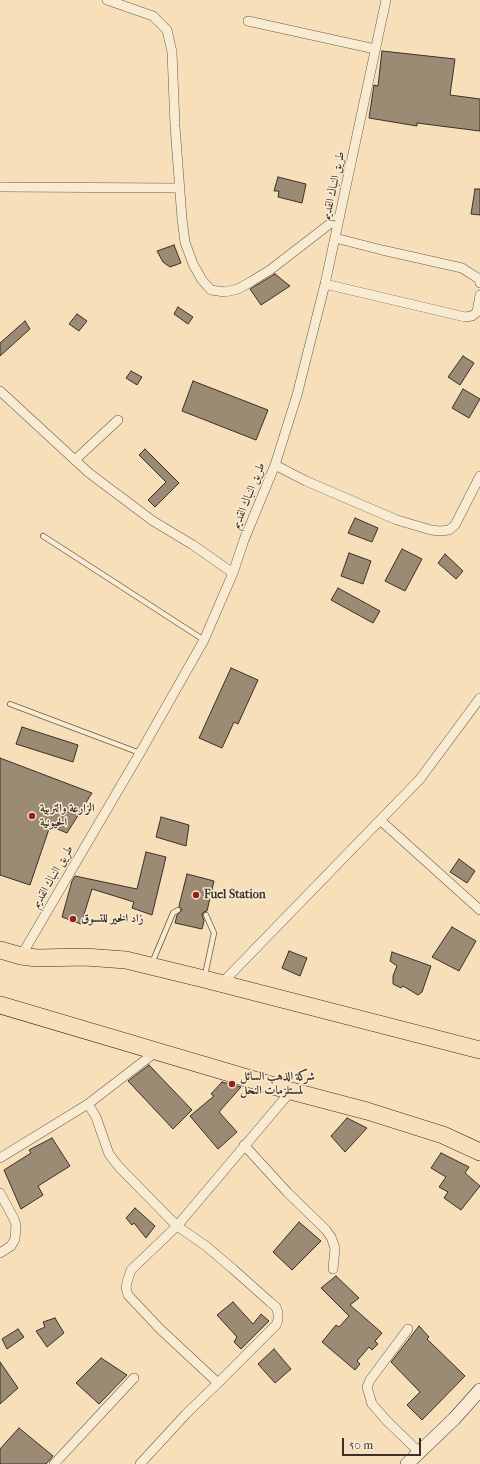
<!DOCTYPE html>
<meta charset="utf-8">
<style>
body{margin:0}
#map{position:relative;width:480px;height:1464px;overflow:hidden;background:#f6dfb9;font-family:"IM FELL French Canon",serif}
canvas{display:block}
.scale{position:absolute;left:342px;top:1438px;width:79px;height:18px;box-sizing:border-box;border:2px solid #3b3029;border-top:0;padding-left:5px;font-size:12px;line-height:14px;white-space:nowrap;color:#3b3029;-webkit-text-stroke:3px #f9ead2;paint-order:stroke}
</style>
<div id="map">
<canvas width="480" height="1464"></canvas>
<div class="scale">50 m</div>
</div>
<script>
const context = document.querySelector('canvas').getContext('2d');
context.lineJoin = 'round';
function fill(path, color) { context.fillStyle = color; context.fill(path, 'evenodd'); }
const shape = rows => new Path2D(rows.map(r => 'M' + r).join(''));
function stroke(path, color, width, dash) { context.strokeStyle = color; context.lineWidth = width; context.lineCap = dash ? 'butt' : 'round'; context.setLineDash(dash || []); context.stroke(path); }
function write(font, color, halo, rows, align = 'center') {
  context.font = font + ' "IM FELL French Canon",Amiri,serif'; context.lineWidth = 3; context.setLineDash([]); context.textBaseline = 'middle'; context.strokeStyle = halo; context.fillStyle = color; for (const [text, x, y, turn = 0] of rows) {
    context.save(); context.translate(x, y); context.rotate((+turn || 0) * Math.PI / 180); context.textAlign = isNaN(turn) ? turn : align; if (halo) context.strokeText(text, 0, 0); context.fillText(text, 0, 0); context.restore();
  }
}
const building = shape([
 [382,51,455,59,450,95,480,99,480,131,417,123,417,126,369,118,374,85,378,86,382,51],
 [278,177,306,184,302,203,278,197,279,191,274,191,278,177],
 [475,189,480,189,480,215,471,214,475,189],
 [174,245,181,263,170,267,163,262,157,251,174,245],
 [275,274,290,286,261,305,250,289,275,274],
 [178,307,193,317,188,324,174,314,178,307],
 [77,314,87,321,79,331,69,324,77,314],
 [25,321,30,329,0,356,0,343,25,321],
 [463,356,474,363,460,385,448,377,463,356],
 [131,371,142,377,137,385,126,378,131,371],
 [193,381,268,410,256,440,182,411,193,381],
 [463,389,480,399,469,418,452,408,463,389],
 [145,449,179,483,155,507,148,500,166,482,139,455,145,449],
 [355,518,378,528,372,542,348,533,355,518],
 [402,549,422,559,405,591,385,581,402,549],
 [349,553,371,561,363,584,341,576,349,553],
 [445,554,463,571,456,579,438,563,445,554],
 [338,588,380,611,373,623,331,600,338,588],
 [231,668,258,680,238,724,234,722,222,748,199,738,231,668],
 [22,727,78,745,73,762,16,744,22,727],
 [0,758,92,793,67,833,50,826,30,885,0,875,0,758],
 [161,817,189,825,186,846,156,837,161,817],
 [146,852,166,857,152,915,132,908,134,902,92,889,81,924,62,917,72,881,75,876,137,889,146,852],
 [459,859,475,871,467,883,450,872,459,859],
 [187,874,214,881,207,911,204,912,202,914,204,921,202,929,175,923,177,915,182,910,179,906,187,874],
 [452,927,476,941,459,971,432,957,452,927],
 [289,951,307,958,300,976,282,968,289,951],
 [392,952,431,966,422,992,418,995,403,986,401,988,393,984,393,976,397,966,390,961,392,952],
 [149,1065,192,1110,173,1129,128,1081,149,1065],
 [222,1082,241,1087,219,1112,237,1132,218,1149,190,1116,214,1096,211,1094,222,1082],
 [347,1118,367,1128,345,1152,331,1136,347,1118],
 [52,1138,70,1166,38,1186,43,1195,21,1209,4,1170,31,1153,29,1150,52,1138],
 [441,1153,469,1167,465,1173,480,1186,461,1210,444,1198,448,1192,439,1187,446,1177,431,1168,441,1153],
 [135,1208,155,1226,146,1238,134,1223,132,1225,126,1218,135,1208],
 [299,1222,321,1241,292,1270,273,1252,299,1222],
 [336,1276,359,1298,350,1305,382,1333,375,1341,378,1344,372,1350,369,1347,357,1361,360,1364,355,1370,322,1342,336,1325,339,1327,349,1316,321,1288,336,1276],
 [233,1302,253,1324,261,1314,269,1321,241,1349,234,1342,237,1337,217,1315,233,1302],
 [55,1318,64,1333,47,1347,36,1331,45,1327,43,1322,55,1318],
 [419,1326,429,1337,427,1339,465,1376,422,1420,407,1405,420,1392,391,1362,419,1326],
 [18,1329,24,1337,7,1349,2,1339,18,1329],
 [274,1349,291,1369,275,1383,258,1364,274,1349],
 [101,1358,127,1375,99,1404,76,1383,101,1358],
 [0,1362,18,1388,0,1404,0,1362],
 [19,1428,53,1456,46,1464,0,1464,0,1449,19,1428]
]);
const lane = shape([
 [43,536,204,640],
 [10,704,140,753],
 [152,963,173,913,178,910],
 [205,975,214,933,206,915]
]);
const street = shape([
 [107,0,153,16,167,30,172,52,175,126,182,219,185,242,193,264,202,280,211,290,225,292,238,289,252,281,270,270,340,216],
 [248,21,375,49],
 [0,187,179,188],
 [335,238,382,250,462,268,479,279,480,283],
 [325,284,465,317,472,316,477,312,480,295],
 [0,391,89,473,153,521,193,545,233,573],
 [75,460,118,420],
 [275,465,306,481,397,520,431,530,440,531,449,530,455,525,480,476],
 [380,820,480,910],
 [21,956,140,753,204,640,233,573,244,540,275,465,297,395,325,284,386,0],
 [222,983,420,779,480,698],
 [88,1104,96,1117,109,1154,119,1167,177,1226,131,1270,127,1282,126,1288,128,1295,160,1329,218,1383,276,1325,278,1320,278,1313,276,1307,270,1302,233,1269,206,1246,177,1226,291,1091],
 [244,1145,288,1193,326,1230,331,1237,335,1248,333,1269],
 [0,1158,88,1104,157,1051],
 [0,1193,14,1219,16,1225,15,1239,11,1246,0,1253],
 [408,1329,370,1380,367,1387,372,1404,387,1421,419,1452],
 [54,1464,134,1378],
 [140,1464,186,1414,218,1383]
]);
const secondary = shape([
 [407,1464,454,1419,480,1390]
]);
const highway = shape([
 [0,950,21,956,37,958,85,957,126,960,204,979,480,1050],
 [0,1005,291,1091,367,1111,443,1135,480,1152]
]);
const markers = [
 [32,816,4,"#8f2418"],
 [196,895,4,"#8f2418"],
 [73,919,4,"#8f2418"],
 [232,1084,4,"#8f2418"]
];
const streetNames = [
 ["طريق النباك القديم",334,186,-78],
 ["طريق النباك القديم",249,496,-68],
 ["طريق النباك القديم",53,877,-60]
];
const poiNames = [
 ["الزارعة والتربية",40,809],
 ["الحيونية",40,823],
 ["Fuel Station",204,895],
 ["زاد الخير للتسوق",81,919],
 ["شركة الذهب السائل",240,1077],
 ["لمستلزمات النحل",240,1091]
];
fill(building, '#9c8b74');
stroke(building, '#3b3029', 1);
stroke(lane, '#6a5c4d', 6);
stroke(street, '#6a5c4d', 10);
stroke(secondary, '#3b3029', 14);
stroke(highway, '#3b3029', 18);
stroke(lane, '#f9ead2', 4.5);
stroke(street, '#f9ead2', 9);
stroke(secondary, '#f9ead2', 13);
stroke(highway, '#f6dfb9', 17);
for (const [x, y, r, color] of markers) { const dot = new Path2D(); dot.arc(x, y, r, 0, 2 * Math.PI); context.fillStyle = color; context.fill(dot); stroke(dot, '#f9ead2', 1.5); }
write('12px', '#3b3029', '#f9ead2', streetNames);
write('bold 12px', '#3b3029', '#f9ead2', poiNames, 'left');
</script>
